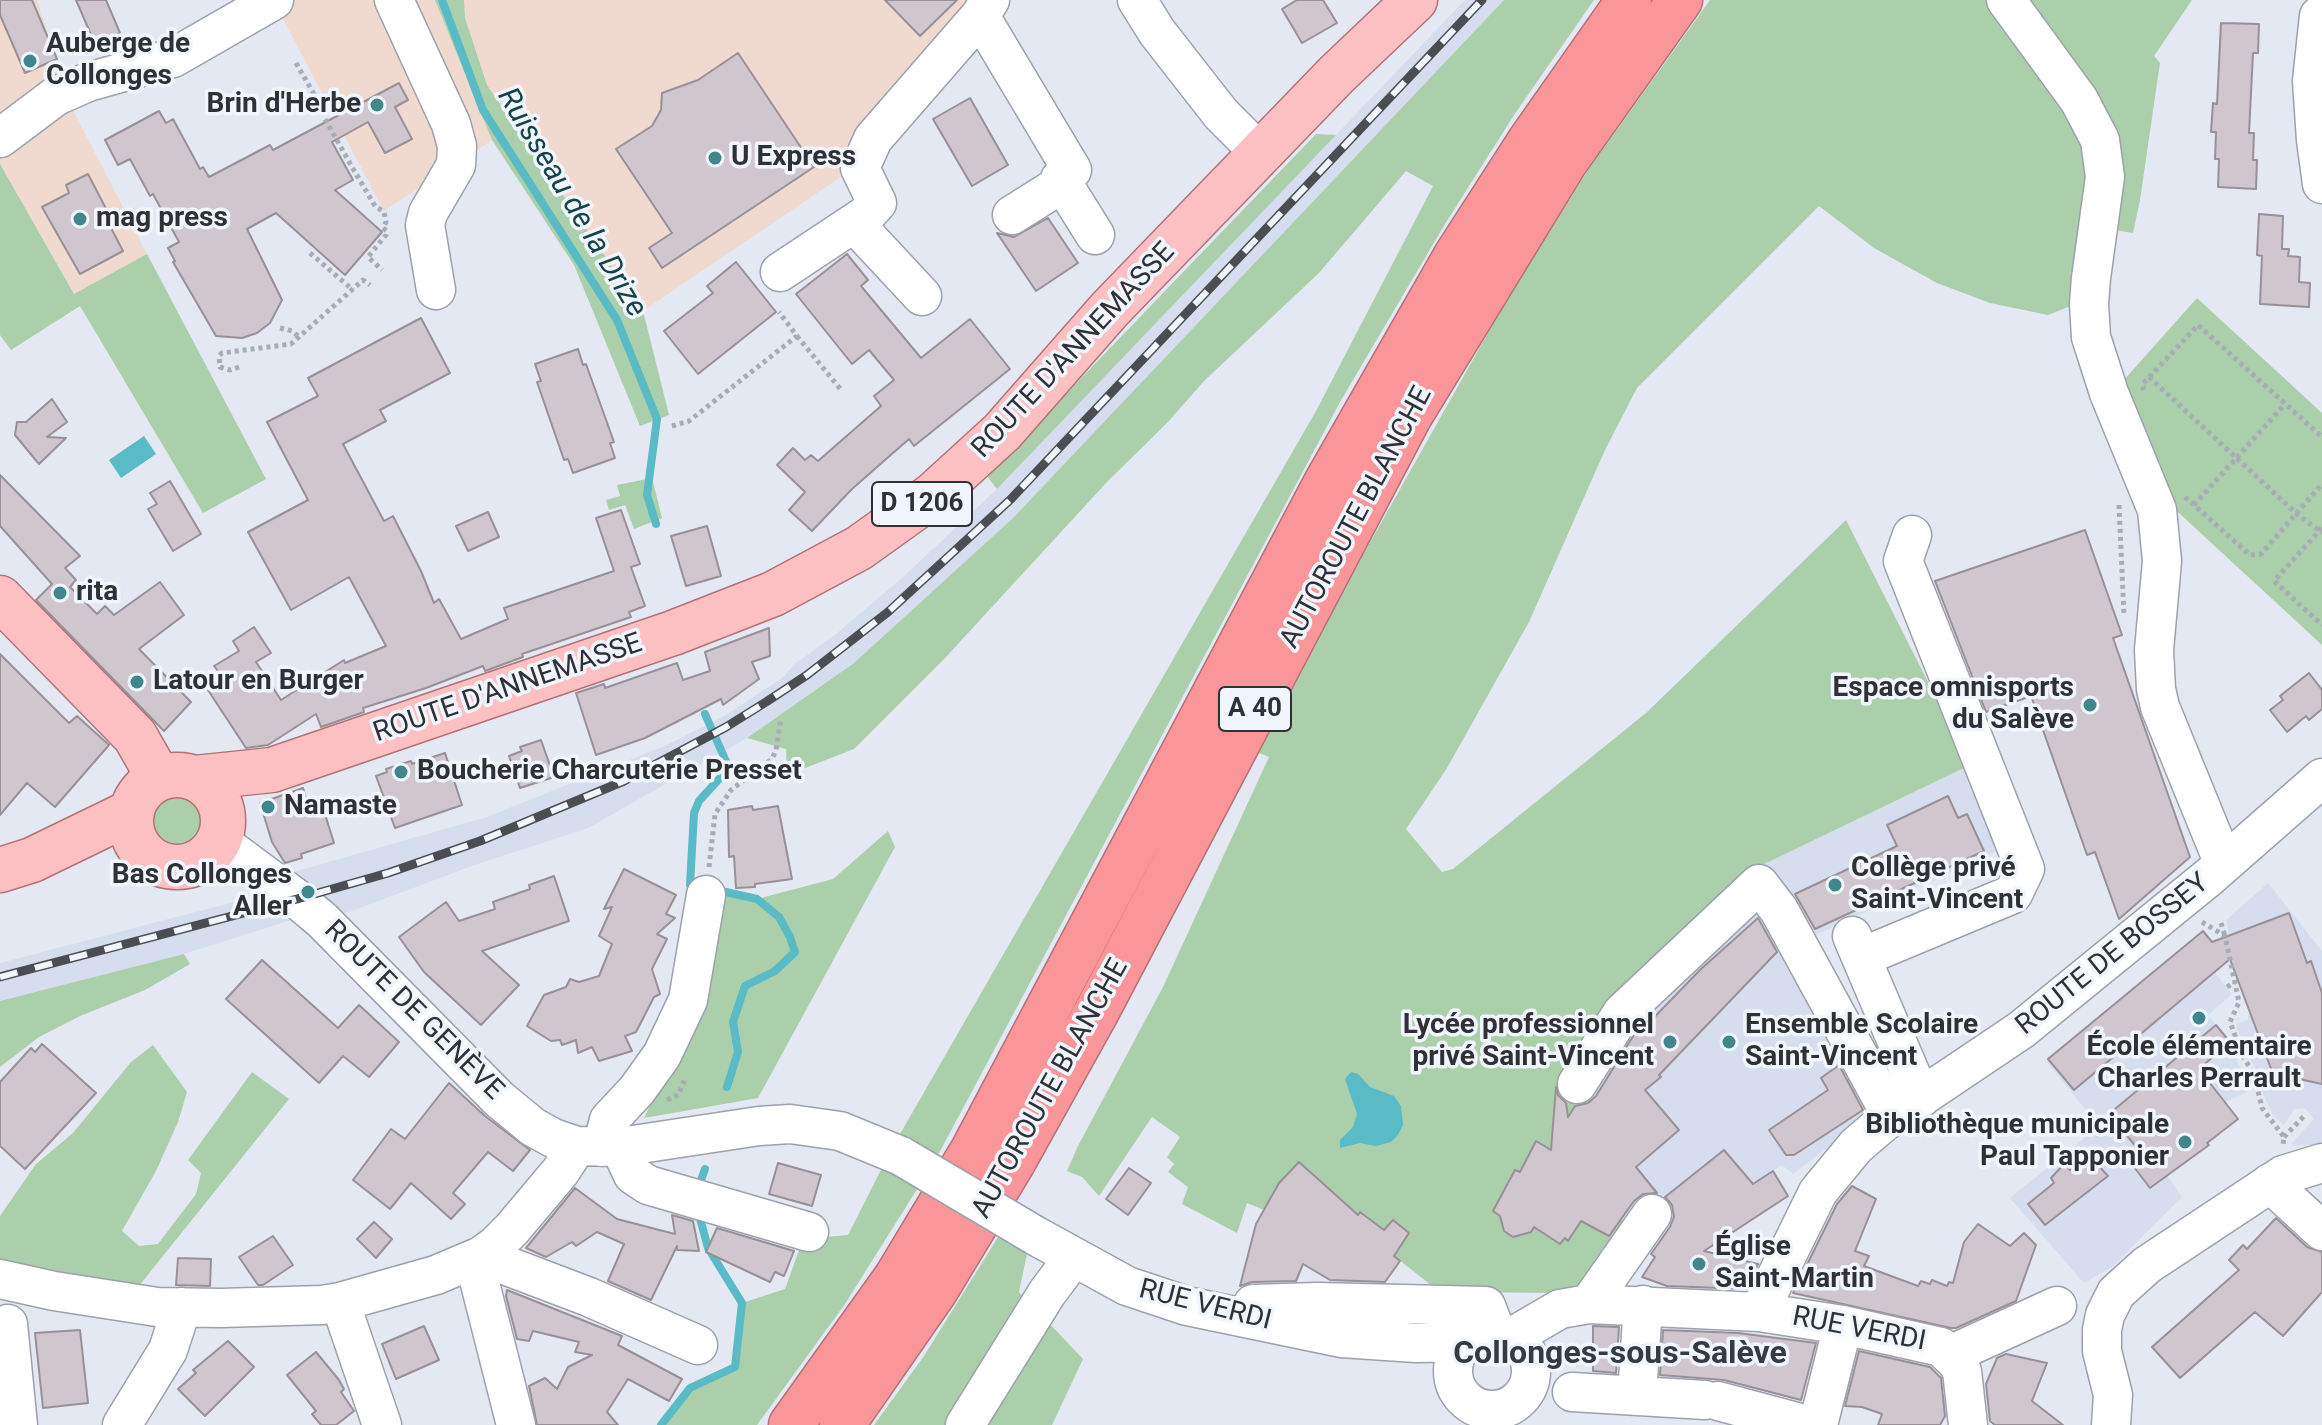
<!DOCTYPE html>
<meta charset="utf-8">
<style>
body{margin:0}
canvas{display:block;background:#e3e8f3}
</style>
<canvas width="2322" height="1425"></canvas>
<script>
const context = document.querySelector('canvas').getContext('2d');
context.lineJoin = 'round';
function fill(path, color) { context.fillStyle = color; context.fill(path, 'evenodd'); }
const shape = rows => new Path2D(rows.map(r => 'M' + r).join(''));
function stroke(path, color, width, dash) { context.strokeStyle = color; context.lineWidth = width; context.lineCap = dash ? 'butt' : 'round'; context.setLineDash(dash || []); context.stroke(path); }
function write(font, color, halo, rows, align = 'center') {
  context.font = font + ' Roboto,sans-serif'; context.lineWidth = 7; context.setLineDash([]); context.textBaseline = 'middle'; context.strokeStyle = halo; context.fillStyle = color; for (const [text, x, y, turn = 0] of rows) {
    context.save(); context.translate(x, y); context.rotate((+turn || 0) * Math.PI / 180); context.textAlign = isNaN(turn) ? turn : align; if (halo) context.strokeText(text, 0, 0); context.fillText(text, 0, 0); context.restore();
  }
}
const commercial = shape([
 [0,0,37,0,71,106,147,254,75,295,0,164],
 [273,0,435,0,492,140,384,211],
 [464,0,978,0,881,103,842,176,643,311,487,84,465,18]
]);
const built = shape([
 [1465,0,1504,0,1013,518,854,663,747,738,588,828,472,866,349,912,291,920,184,954,0,1001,0,963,257,896,290,873,487,817,667,745,726,715,782,678,795,664,836,634,903,577,997,489],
 [1970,765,2003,848,1805,940,1894,1097,1793,1174,1782,1165,1665,1241,1589,1206,1567,1088,1758,867],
 [2268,883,2322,951,2322,1144,2293,1146,2292,1143,2314,1119,2305,1108,2294,1109,2284,1125,2273,1115,2263,1094,2257,1071,2244,1048,2236,1024,2248,1020,2249,1011,2240,987,2226,920],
 [2203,931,2224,956,2211,968,2232,994,2208,1015,2230,1042,2249,1091,2225,1102,2238,1119,2208,1142,2209,1145,2166,1174,2182,1197,2113,1266,2084,1283,2010,1198,2099,1126,2046,1061]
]);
const green = shape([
 [435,0,464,0,465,18,487,85,643,311,669,415,640,426,574,265,492,140],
 [1504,0,1594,0,1516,112,1445,224,1340,402,938,1155,900,1134,1316,411,1433,186,1406,171,1319,273,1204,381,1168,422,1107,482,945,658,854,749,787,775,786,749,747,738,854,663,1013,518],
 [1710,0,1986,0,2070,115,2089,164,2073,305,2048,315,1990,303,1937,283,1874,248,1819,206,1637,388,1605,450,1529,622,1447,768,1406,829,1442,872,1453,869,1646,713,1846,520,1970,765,1758,867,1568,1088,1599,1165,1589,1206,1632,1225,1590,1280,1562,1293,1440,1292,1394,1256,1409,1232,1393,1220,1385,1230,1361,1212,1358,1215,1299,1162,1279,1183,1275,1194,1264,1210,1247,1203,1237,1233,1182,1204,1188,1187,1168,1172,1174,1164,1167,1157,1180,1137,1152,1117,1099,1196,1082,1177,1067,1171,1078,1146,1163,987,1269,757,1259,753,1363,555,1502,308,1590,167],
 [2028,0,2192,0,2154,56,2160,63,2140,200,2133,233,2114,230],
 [1316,134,1336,135,997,489,987,476],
 [0,164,74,294,147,254,266,479,203,513,80,306,11,350,0,335],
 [2197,298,2322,413,2322,645,2168,503,2123,381],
 [652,478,662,518,634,529,625,505,609,510,606,500,620,496,617,485],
 '152 822a26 26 0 1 1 52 0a26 26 0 1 1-52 0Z',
 [888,831,895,847,758,1098,644,1118,690,1026,717,890,757,899,833,879],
 [184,954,190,964,145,990,80,1016,39,1037,0,1067,0,1001],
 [153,1045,187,1092,178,1122,156,1171,122,1231,139,1246,158,1244,196,1194,201,1173,188,1160,252,1072,289,1099,138,1287,0,1272,0,1216,36,1164,73,1133,131,1062],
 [884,1164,919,1186,845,1304,757,1425,661,1425,690,1388,735,1367,742,1303,785,1289,803,1239,848,1235],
 [1000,1234,1028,1249,1019,1292,1024,1297,948,1425,874,1425,924,1356],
 [1048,1322,1083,1359,1052,1425,985,1425]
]);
const water = shape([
 [144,436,156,454,121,478,109,460],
 [1351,1072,1358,1074,1370,1087,1394,1096,1401,1106,1403,1125,1398,1135,1391,1142,1376,1146,1360,1143,1340,1148,1340,1140,1353,1127,1357,1114,1345,1079]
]);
const stream = shape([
 [442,0,483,110,617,320,657,419,647,495,656,524],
 [690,885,694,813,699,801,729,768,705,714],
 [717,890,757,899,779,917,790,937,795,952,775,971,745,986,733,1022,738,1052,727,1087],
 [700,1183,705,1169],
 [661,1425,690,1388,735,1367,742,1303,708,1248,698,1211]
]);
const building = shape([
 [0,0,32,0,57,59,25,73,0,15,0,0],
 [76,0,106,0,120,33,95,44,76,0],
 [885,0,957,0,920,36,885,0],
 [1297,0,1323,0,1337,23,1302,43,1282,9,1297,0],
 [2221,23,2259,24,2258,53,2253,53,2249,133,2254,133,2253,160,2257,160,2256,189,2218,187,2219,159,2215,159,2216,132,2211,132,2213,103,2217,104,2221,23],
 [738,53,814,167,662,268,649,248,672,233,616,149,652,126,661,110,662,93,698,80,738,53],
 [399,83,408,100,395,107,412,139,385,153,368,122,332,142,353,180,335,190,382,232,345,275,276,213,247,229,282,300,270,323,257,333,242,338,216,336,173,262,175,261,168,248,179,242,153,194,150,196,130,159,118,165,105,140,159,111,166,123,173,119,200,169,203,167,209,177,270,145,273,150,399,83],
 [970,98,1008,165,972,186,933,119,970,98],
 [88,174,115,226,111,228,123,251,80,274,42,207,69,193,66,185,88,174],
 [2259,214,2283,216,2282,249,2289,249,2288,256,2300,257,2299,282,2310,283,2309,307,2260,304,2262,256,2257,255,2259,214],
 [1048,218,1078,263,1036,291,997,233,1014,237,1048,218],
 [847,254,868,280,861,286,921,358,970,319,1010,369,914,446,909,439,852,489,812,531,789,510,805,492,777,465,793,448,805,460,811,455,818,461,881,406,874,396,894,380,869,350,852,364,796,294,847,254],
 [736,262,776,312,698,374,664,331,713,293,707,286,736,262],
 [421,318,450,373,380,410,386,421,343,444,384,521,393,516,421,571,434,603,439,599,461,639,508,619,504,608,614,571,596,518,621,510,640,564,631,567,645,606,629,612,631,617,522,654,523,657,485,671,483,666,426,688,363,708,364,712,321,727,316,714,268,745,246,748,204,684,215,678,212,674,218,671,214,666,239,651,233,641,254,627,271,653,256,662,281,700,344,660,345,663,386,646,349,577,291,610,248,532,308,500,267,422,318,396,308,378,421,318],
 [578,349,583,365,586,364,614,442,610,443,615,458,573,473,568,459,564,460,537,382,541,381,535,364,578,349],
 [52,399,67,422,47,437,66,438,39,464,15,435,17,422,26,422,52,399],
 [0,475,80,556,65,568,76,580,70,587,97,614,105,606,114,615,160,582,184,615,139,649,191,702,164,731,36,600,52,584,0,526,0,475],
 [170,481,201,534,173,551,148,509,157,504,150,493,170,481],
 [488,512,499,537,468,551,456,526,488,512],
 [707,526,721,576,686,586,671,536,707,526],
 [2085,530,2122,635,2113,638,2190,857,2119,919,2095,852,2087,855,2031,696,1986,712,1935,581,2085,530],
 [769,628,770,656,752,662,759,679,723,705,721,699,645,738,596,755,576,693,604,684,605,688,677,663,683,680,710,671,705,652,769,628],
 [0,654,69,723,77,716,109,745,55,807,27,783,0,815,0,654],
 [2309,673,2322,690,2322,709,2309,720,2306,716,2287,732,2270,710,2283,700,2280,696,2309,673],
 [541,740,554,777,520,788,509,756,522,751,520,747,541,740],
 [445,753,462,805,395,828,376,776,387,772,386,769,411,761,412,764,445,753],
 [303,788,311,815,324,811,334,843,301,854,302,858,285,863,272,842,260,803,303,788],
 [1948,796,1958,818,1967,814,1984,851,1815,929,1795,894,1897,846,1887,825,1948,796],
 [752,806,753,810,778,806,792,879,755,884,755,887,736,888,734,856,729,857,728,810,752,806],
 [624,869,676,895,666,914,675,918,657,934,667,939,652,969,660,994,654,997,636,1032,625,1036,632,1051,599,1061,592,1047,578,1053,576,1040,562,1045,560,1040,551,1041,527,1026,544,995,566,987,570,979,579,982,599,976,612,944,599,936,612,907,604,909,624,869],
 [554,876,569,921,482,951,519,985,481,1025,424,972,399,937,446,902,459,921,495,909,493,902,530,889,529,885,554,876],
 [2289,913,2307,963,2311,961,2322,993,2322,1084,2299,1079,2284,1070,2273,1074,2230,959,2074,1090,2048,1059,2203,931,2212,942,2289,913],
 [1758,918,1777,952,1659,1075,1661,1077,1645,1090,1679,1130,1636,1167,1657,1193,1643,1194,1634,1201,1609,1236,1581,1221,1568,1241,1565,1238,1560,1244,1534,1227,1531,1232,1513,1237,1504,1231,1500,1216,1493,1211,1515,1170,1520,1172,1536,1141,1551,1150,1556,1087,1558,1095,1566,1103,1568,1117,1575,1106,1588,1103,1596,1096,1635,1033,1637,1035,1701,969,1758,918],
 [262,960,338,1028,359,1005,399,1042,369,1077,343,1056,319,1083,226,999,262,960],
 [2216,1025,2230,1042,2199,1069,2238,1119,2207,1143,2209,1145,2150,1188,2131,1163,2142,1154,2109,1114,2216,1025],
 [42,1044,96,1093,25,1169,0,1146,0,1082,31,1048,35,1052,42,1044],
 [1839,1065,1863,1110,1794,1155,1786,1155,1769,1130,1828,1090,1821,1078,1839,1065],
 [449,1083,485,1116,530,1150,513,1171,488,1152,453,1193,465,1204,451,1219,411,1183,390,1209,353,1180,391,1129,405,1139,449,1083],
 [1724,1150,1753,1184,1773,1171,1788,1196,1704,1251,1758,1264,1746,1289,1667,1286,1642,1277,1655,1257,1651,1254,1670,1227,1674,1217,1672,1205,1665,1197,1724,1150],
 [2088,1154,2108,1176,2045,1225,2028,1204,2054,1183,2051,1178,2064,1164,2070,1170,2088,1154],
 [1299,1162,1358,1215,1360,1212,1384,1230,1393,1220,1409,1233,1394,1256,1400,1261,1385,1282,1330,1280,1303,1264,1296,1281,1252,1282,1240,1286,1256,1224,1279,1183,1299,1162],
 [778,1163,821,1175,812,1206,769,1194,778,1163],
 [1129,1168,1151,1183,1128,1215,1106,1199,1129,1168],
 [1852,1186,1876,1199,1855,1251,1869,1256,1864,1266,1918,1286,1921,1281,1930,1284,1932,1280,1947,1286,1949,1282,1953,1283,1964,1242,1978,1224,2010,1246,2024,1233,2036,1245,2016,1301,1956,1328,1951,1328,1793,1293,1837,1204,1852,1186],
 [575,1188,617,1219,675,1234,672,1215,693,1221,699,1251,677,1250,677,1246,651,1300,608,1281,624,1244,597,1232,576,1246,572,1242,546,1257,526,1248,575,1188],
 [2276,1218,2307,1247,2322,1252,2322,1292,2283,1336,2255,1312,2180,1378,2152,1347,2239,1270,2229,1260,2243,1245,2247,1249,2276,1218],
 [374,1222,392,1239,376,1258,357,1239,374,1222],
 [717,1228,794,1251,784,1276,775,1272,770,1282,706,1252,717,1228],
 [273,1236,293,1265,263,1285,258,1285,239,1257,273,1236],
 [178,1258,211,1259,210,1286,176,1285,178,1258],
 [507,1290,622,1336,618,1345,682,1379,669,1401,628,1379,607,1412,618,1425,537,1425,529,1386,545,1378,557,1389,568,1367,592,1355,575,1352,579,1342,533,1331,529,1341,517,1339,506,1296,507,1290],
 [424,1326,439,1360,396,1379,382,1344,424,1326],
 [1593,1326,1619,1327,1616,1373,1593,1371,1593,1326],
 [80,1330,88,1403,43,1408,35,1333,80,1330],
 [1663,1330,1738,1333,1816,1343,1801,1400,1724,1380,1660,1375,1663,1330],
 [228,1341,254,1367,205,1416,178,1389,196,1373,193,1370,228,1341],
 [1859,1351,1930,1367,1941,1378,1945,1416,1940,1425,1878,1425,1882,1414,1862,1407,1845,1406,1859,1351],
 [316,1352,339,1380,344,1389,341,1392,354,1411,336,1425,321,1425,312,1414,316,1411,287,1375,316,1352],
 [2006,1354,2047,1363,2032,1401,2063,1425,1995,1425,1990,1421,1986,1384,1997,1358,2006,1354]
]);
const path = shape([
 [296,63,325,113,325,119,352,167,375,206,384,212,386,222,383,228,387,231,386,235,368,257,382,270],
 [310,253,353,290],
 [280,328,292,331,298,336],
 [797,336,842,391],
 [239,367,230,370,220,367,219,356,222,353,291,344,363,280,370,285],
 [2149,377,2297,514,2322,533],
 [2144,390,2142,385,2198,325,2322,437],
 [672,426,689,421,797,336,779,312],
 [2185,497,2250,555,2261,554,2322,484],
 [2119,505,2124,615],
 [2194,505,2285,404],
 [2322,528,2274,581,2322,625],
 [709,867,715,814,731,790,772,759,776,750,781,718],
 [2202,922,2225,936,2239,1002,2230,1022,2242,1055,2254,1074,2262,1108,2284,1137,2283,1145],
 [2221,923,2225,936],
 [2227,987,2235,982],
 [667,1100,678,1095,685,1079],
 [2284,1137,2306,1114]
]);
const minor = shape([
 [394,0,451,124,457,146,456,165,428,213,425,225,436,290],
 [1137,0,1157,32,1221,114,1260,153],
 [2006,0,2079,100,2100,140,2105,177,2091,278,2089,304,2091,337,2109,393,2157,510,2162,561,2154,650,2156,689,2160,707,2224,864],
 [980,16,1072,170,1060,179,1095,235],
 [2319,16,2312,81,2316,140,2322,184],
 [0,138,56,96,88,82,173,58,274,0],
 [1012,215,1063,183],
 [854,223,922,296],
 [780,272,866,215,877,203,860,168,873,139,980,16,990,0],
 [219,841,297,899,322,920,499,1099,533,1127,553,1138,577,1146,620,1147,759,1126,790,1124,840,1131,901,1156],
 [1852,936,1921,1098],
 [1862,957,2013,894,2025,869,1903,561,1912,535],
 [1577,1084,1622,1013,1759,884,1779,910,1892,1117],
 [602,1147,609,1120,637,1090,662,1055,688,1000,706,895],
 [620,1147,633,1175,648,1185,809,1232],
 [2270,1183,2322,1231],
 [1036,1236,1127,1286,1187,1306,1341,1338,1416,1343,1465,1342],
 [481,1256,589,1297,698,1345],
 [474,1260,516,1425],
 [0,1279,54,1291,157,1307,221,1308,322,1305,340,1302,436,1275,481,1256,495,1246,512,1229,560,1172,577,1146],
 [340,1302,382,1425],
 [1253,1304,1317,1302,1486,1306,1496,1332],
 [1589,1304,1652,1214],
 [1759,1312,1818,1192,1856,1146,1884,1122,2021,1030,2209,877,2322,778],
 [8,1324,18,1425],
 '1453 1371a39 39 0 1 1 78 0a39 39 0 1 1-78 0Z',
 [1512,1337,1560,1309,1589,1304,1759,1312,1843,1325,1941,1347,1956,1361,1962,1371,1968,1425],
 [1950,1355,2057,1306],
 [1572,1392,1705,1400],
 [1637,1395,1643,1305],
 [1718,1401,1808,1425],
 [122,1425,168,1350,182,1307],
 [965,1425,1047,1293,1074,1257],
 [1818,1425,1843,1325],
 [2111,1425,2113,1395,2102,1351,2102,1330,2105,1315,2116,1293,2147,1265,2283,1175,2322,1163]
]);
const major = shape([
 [0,598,135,736,159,778],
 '131 821a46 46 0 1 1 92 0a46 46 0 1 1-92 0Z',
 [195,778,272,770,673,633,773,594,859,548,933,495,1002,432,1110,309,1337,74,1415,0],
 [0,870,32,860,131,812]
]);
const highway = shape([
 [791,1425,896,1278,973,1150,1326,483,1456,256,1530,141,1629,0],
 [842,1425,935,1291,1013,1162,1097,1011,1409,417,1565,162,1680,0]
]);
const rail = shape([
 [0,977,297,899,388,873,480,841,624,781,726,727,766,702,807,675,888,612,1010,500,1482,0]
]);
const minorBridge = shape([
 [901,1156,1036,1236]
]);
const markers = [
 [30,61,8,"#3f878b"],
 [377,105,8,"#3f878b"],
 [715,158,8,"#3f878b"],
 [80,219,8,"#3f878b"],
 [60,593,8,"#3f878b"],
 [137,682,8,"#3f878b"],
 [2090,705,8,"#3f878b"],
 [401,772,8,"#3f878b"],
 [268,807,8,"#3f878b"],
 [1835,885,8,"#3f878b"],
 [308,892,8,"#3f878b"],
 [2199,1018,8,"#3f878b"],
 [1670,1042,8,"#3f878b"],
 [1729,1042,8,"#3f878b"],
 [2185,1142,8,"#3f878b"],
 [1699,1264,8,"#3f878b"]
];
const shields = [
 [922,504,100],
 [1255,709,72]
];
const shieldNames = [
 ["D 1206",922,504],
 ["A 40",1255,709]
];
const poiNames = [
 ["Auberge de",46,45],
 ["Collonges",46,77],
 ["Brin d'Herbe",361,105,"right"],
 ["U Express",731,158],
 ["mag press",96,219],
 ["rita",76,593],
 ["Latour en Burger",153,682],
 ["Espace omnisports",2074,689,"right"],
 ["du Salève",2074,721,"right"],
 ["Boucherie Charcuterie Presset",417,772],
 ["Namaste",284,807],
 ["Collège privé",1851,869],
 ["Saint-Vincent",1851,901],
 ["Bas Collonges",292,876,"right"],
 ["Aller",292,908,"right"],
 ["Lycée professionnel",1654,1026,"right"],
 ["privé Saint-Vincent",1654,1058,"right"],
 ["Ensemble Scolaire",1745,1026],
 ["Saint-Vincent",1745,1058],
 ["École élémentaire",2199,1048,"center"],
 ["Charles Perrault",2199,1080,"center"],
 ["Bibliothèque municipale",2169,1126,"right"],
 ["Paul Tapponier",2169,1158,"right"],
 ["Église",1715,1248],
 ["Saint-Martin",1715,1280]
];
const streetNames = [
 ["ROUTE D'ANNEMASSE",1074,351,-47],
 ["AUTOROUTE BLANCHE",1357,518,-62],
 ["ROUTE D'ANNEMASSE",508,689,-19],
 ["ROUTE DE BOSSEY",2113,955,-39],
 ["ROUTE DE GENÈVE",413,1011,45],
 ["AUTOROUTE BLANCHE",1051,1089,-61],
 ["RUE VERDI",1205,1306,14],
 ["RUE VERDI",1859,1330,11]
];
const waterNames = [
 ["Ruisseau de la Drize",571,203,59]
];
const quarterNames = [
 ["Collonges-sous-Salève",1620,1355]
];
fill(commercial, '#f0d9ce');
fill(built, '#d5ddee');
fill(green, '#abcfaa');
fill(water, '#58bbc5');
stroke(stream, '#58bbc5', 8);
fill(building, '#d0c6ce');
stroke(building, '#999097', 2);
stroke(minor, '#9ca1ab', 41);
stroke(major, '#b37276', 47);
stroke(highway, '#b37276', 47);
stroke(path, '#a8acb5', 5, [4, 4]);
stroke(minor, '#fff', 38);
stroke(major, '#fcbfc2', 44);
stroke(highway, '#fa9599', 44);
stroke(rail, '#4b4d52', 9);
stroke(rail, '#f1f6fe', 6, [18]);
stroke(minorBridge, '#9ca1ab', 41, []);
stroke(minorBridge, '#fff', 38);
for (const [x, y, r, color] of markers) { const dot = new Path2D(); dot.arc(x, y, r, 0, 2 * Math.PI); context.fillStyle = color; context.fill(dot); stroke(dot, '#f1f6fe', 3); }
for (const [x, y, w] of shields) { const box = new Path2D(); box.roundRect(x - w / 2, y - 22, w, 44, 6); context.fillStyle = '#f1f6fe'; context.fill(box); stroke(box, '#2f3135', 2); }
write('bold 26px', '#2f3135', null, shieldNames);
write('bold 28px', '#2f3135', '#f1f6fe', poiNames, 'left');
write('28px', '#2f3135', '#f1f6fe', streetNames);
write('italic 30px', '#154347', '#f1f6fe', waterNames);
write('bold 32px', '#363b43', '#f1f6fe', quarterNames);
</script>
